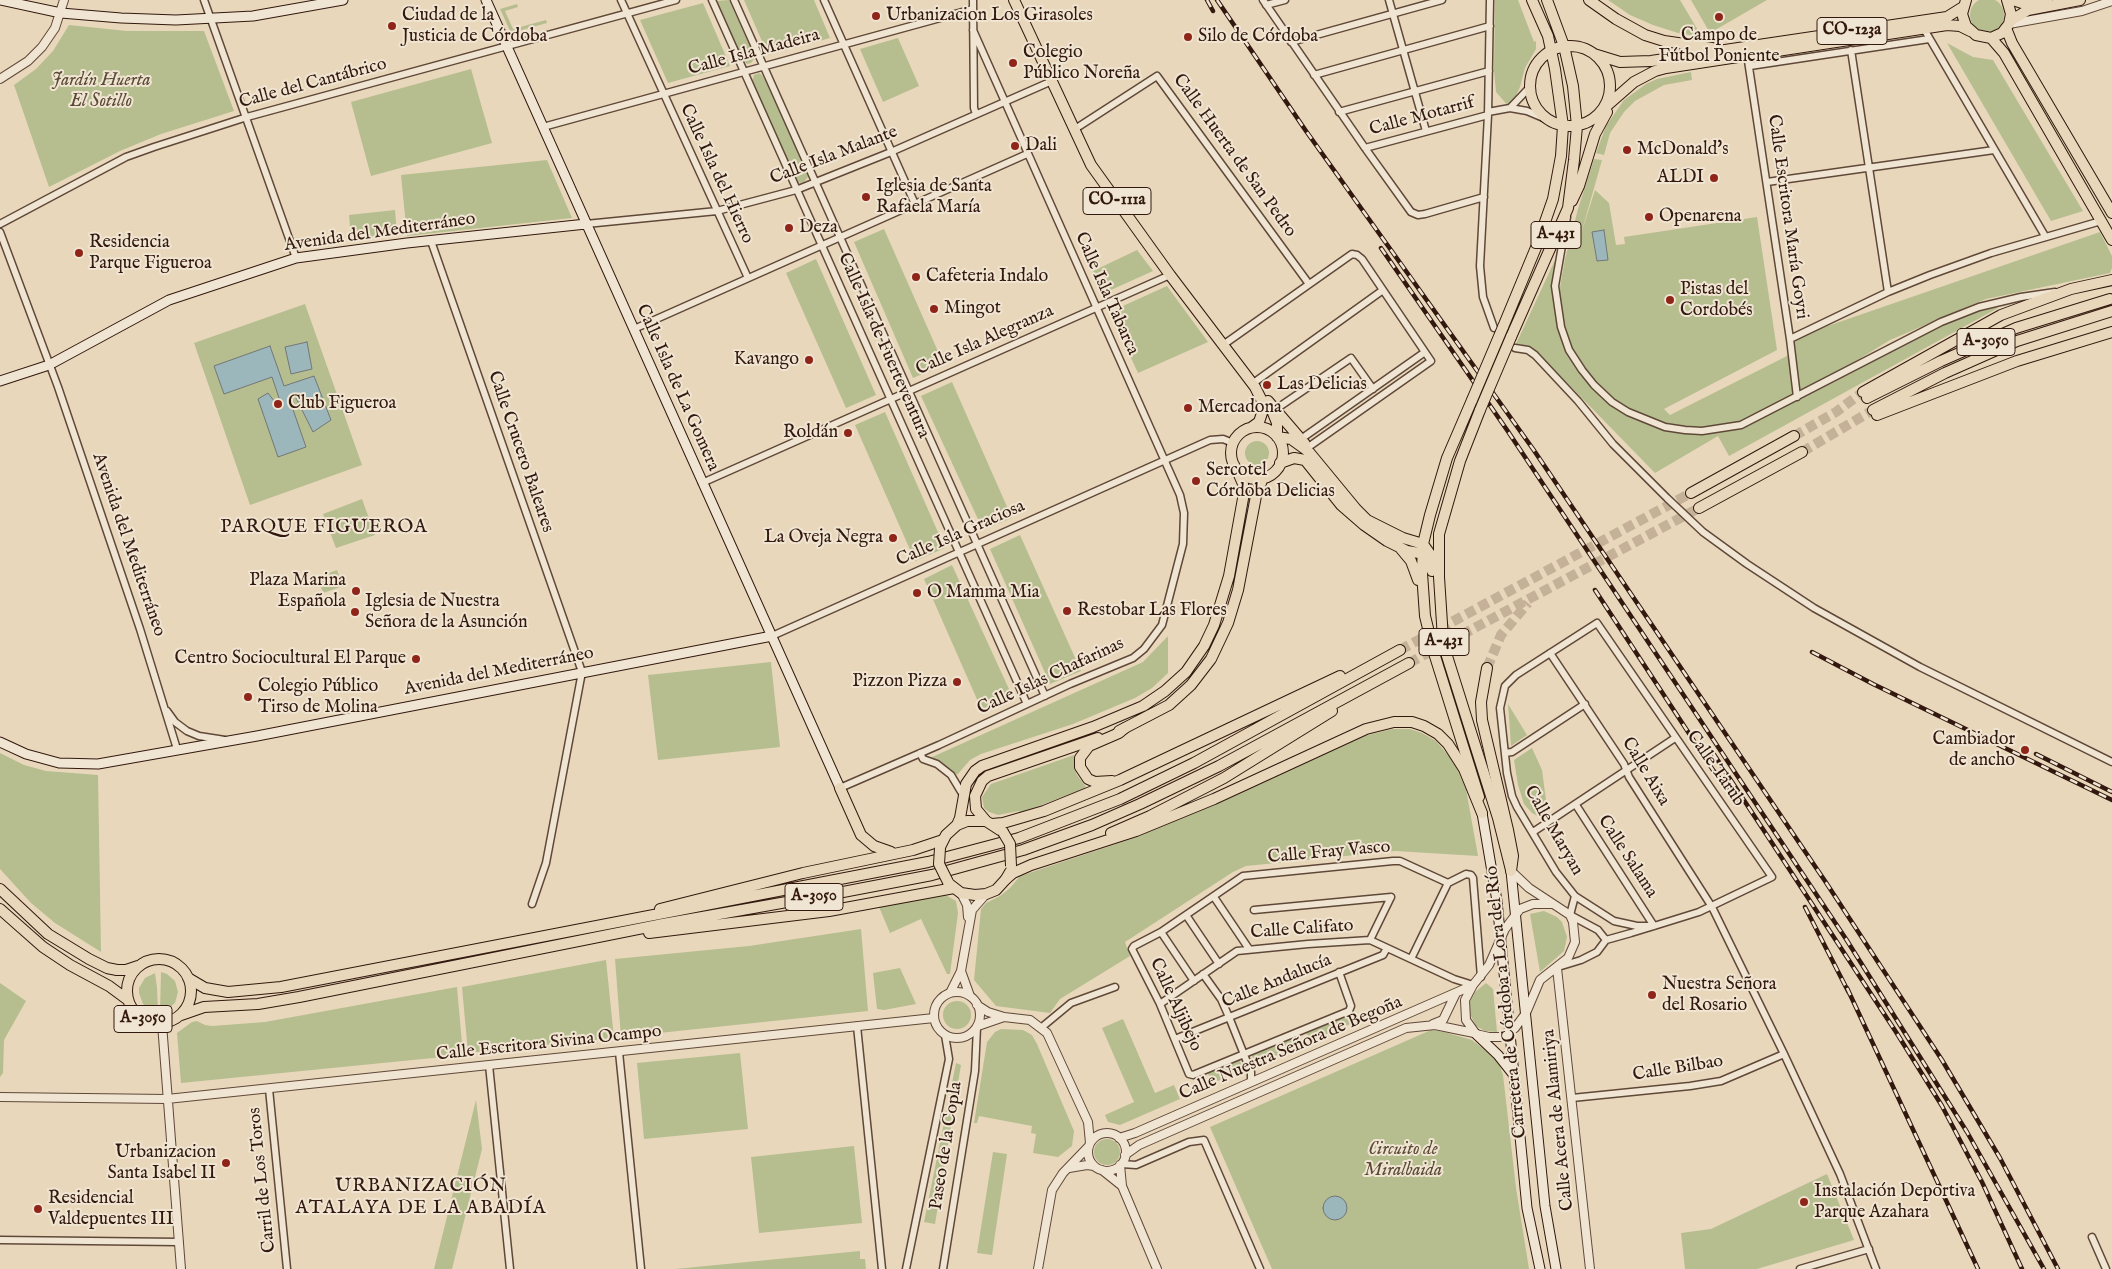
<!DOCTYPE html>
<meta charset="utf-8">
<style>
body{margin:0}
canvas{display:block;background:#e8d7ba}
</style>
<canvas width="2112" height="1269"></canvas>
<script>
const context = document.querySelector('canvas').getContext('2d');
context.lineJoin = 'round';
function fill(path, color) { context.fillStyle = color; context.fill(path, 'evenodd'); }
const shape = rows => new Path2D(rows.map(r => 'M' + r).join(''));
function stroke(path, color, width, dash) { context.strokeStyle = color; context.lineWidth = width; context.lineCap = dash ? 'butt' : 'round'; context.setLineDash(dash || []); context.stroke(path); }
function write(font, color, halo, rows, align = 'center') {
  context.font = font + ' "IM FELL English",serif'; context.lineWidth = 4; context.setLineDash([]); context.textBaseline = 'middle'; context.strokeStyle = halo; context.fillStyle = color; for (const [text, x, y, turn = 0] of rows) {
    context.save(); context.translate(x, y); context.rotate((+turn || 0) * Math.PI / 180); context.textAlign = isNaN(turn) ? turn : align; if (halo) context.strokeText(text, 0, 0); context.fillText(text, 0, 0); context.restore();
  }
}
const green = shape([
 '1970 15a17 17 0 1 1 34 0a17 17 0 1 1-34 0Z',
 [729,0,754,55,754,59,751,63,747,64,742,59,716,1],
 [744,0,814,0,830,38,768,55],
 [1495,0,1518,0,1534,42,1536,41,1536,49,1525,68,1520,87,1510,108,1496,92,1494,70],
 [1608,0,1680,0,1702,37,1678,33,1653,25,1630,15],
 [1691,0,1767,0,1710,33],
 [703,3,730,66,668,83,640,20],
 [517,4,518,7,505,11,513,29,546,20,547,23,511,33,500,9],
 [69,25,127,31,204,31,234,111,161,134,120,151,49,187,14,85,36,69,53,51],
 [898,38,919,86,883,102,860,49],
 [1947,43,1973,57,1993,60,2083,211,2051,221],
 [471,69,492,143,371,176,351,102],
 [1691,72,1692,80,1664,85,1635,101,1624,112,1610,133,1604,155,1596,153,1606,126,1624,100,1646,84,1657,79],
 [759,73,762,75,767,83,807,173,808,177,804,182,800,183,795,179,752,82,754,75],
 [1594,159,1602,160,1581,234,1595,190,1609,203,1616,245,1625,244,1624,237,1757,217,1777,350,1664,409,1670,415,1789,355,1790,339,2100,232,2112,256,2112,268,2110,273,1986,299,1890,340,1807,391,1911,337,1979,307,1998,308,1729,456,1718,436,1655,473,1536,351,1530,346,1516,344,1555,260,1558,262,1557,304,1565,259,1578,209],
 [547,160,572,218,407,236,401,175],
 [395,210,397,234,351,239,349,215],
 [884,229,944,365,913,378,854,242],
 [1137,250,1153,271,1102,294,1093,271],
 [816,259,876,395,846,408,786,273],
 [1167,286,1208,342,1138,373,1114,321,1114,310],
 [305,304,362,465,250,505,194,343],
 [952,382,1012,518,983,530,921,396],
 [885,412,945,548,915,561,855,425],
 '1245 453a12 12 0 1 1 24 0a12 12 0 1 1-24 0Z',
 [362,499,375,535,336,548,323,514],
 [1020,535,1081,671,1050,684,990,549],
 [952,565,1014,700,983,713,924,579],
 [337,570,343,586,323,593,318,577],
 [1168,636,1168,673,1152,688,1135,698,1073,724,981,754,970,760,957,775,942,763,930,758,1143,662],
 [771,662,780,747,658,760,648,675],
 [1508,704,1527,735,1511,746],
 [1392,729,1410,729,1422,733,1436,741,1454,762,1466,789,1478,856,1395,851,1246,866,1233,872,1125,942,1130,956,1060,999,1050,1013,996,1006,974,980,981,909,986,903,1000,896,1010,888,1020,876,1134,838,1212,806,1364,736],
 [1532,748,1542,770,1548,815,1542,818,1532,813,1524,804,1518,785,1514,760],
 [0,753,24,765,46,771,98,775,101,952,55,923,31,903,0,869],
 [1074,755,1074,768,1077,775,1086,787,1084,789,1020,813,1019,811,998,815,989,812,984,808,982,797,991,784],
 [944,894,956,901,958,913,950,974,947,974,921,919,890,933,879,907],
 [1544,911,1557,917,1562,922,1567,937,1564,951,1540,972,1530,914],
 [861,929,868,1011,621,1037,615,959,749,946],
 [606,960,614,1038,468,1053,462,987],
 [900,968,916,1004,884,1010,877,1009,873,973],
 [161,972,167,974,175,981,178,992,175,1003,166,1010,160,1011],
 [155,973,157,988,158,1011,152,1010,143,1004,139,993,139,988,145,978],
 [0,983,26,1001,4,1040,3,1073,0,1077],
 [1486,983,1493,989,1497,1032,1485,1031,1476,1026,1469,1012,1469,1003,1474,993],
 [457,987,463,1055,181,1083,177,1033,192,1022,197,1021,205,1025,212,1026,265,1022],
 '943 1015a14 14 0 1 1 28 0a14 14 0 1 1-28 0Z',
 [1351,1012,1357,1021,1308,1042,1309,1038,1306,1033,1302,1032],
 [1123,1019,1155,1093,1174,1085,1180,1099,1120,1125,1108,1122,1105,1115,1134,1102,1102,1028],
 [1001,1029,1023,1030,1032,1035,1037,1044,1074,1131,1072,1146,1058,1157,1033,1153,1036,1134,1031,1133,1032,1126,979,1116,977,1123,974,1123,987,1042,995,1032],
 [1431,1030,1444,1032,1472,1040,1492,1055,1500,1066,1503,1075,1516,1188,1529,1269,1272,1269,1210,1127],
 [1296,1034,1298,1043,1302,1045,1255,1064,1251,1053],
 [740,1053,748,1129,644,1139,637,1063],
 [1239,1058,1243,1070,1211,1084,1211,1078,1206,1071],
 [956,1063,961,1065,935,1224,924,1222],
 [476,1100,482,1149,452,1269,434,1269],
 '1094 1152a13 13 0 1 1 26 0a13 13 0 1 1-26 0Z',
 [854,1146,862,1223,759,1233,751,1157],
 [993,1152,1007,1154,992,1255,977,1253],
 [1827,1174,1854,1240,1757,1269,1685,1269,1681,1233,1711,1229],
 [860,1251,860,1259,865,1259,866,1269,675,1269]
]);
const water = shape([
 [1604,230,1608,260,1597,261,1592,232,1604,230],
 [307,342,312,369,291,374,285,347,307,342],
 [270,346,284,386,314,376,331,420,313,432,294,394,289,398,306,447,278,457,258,399,268,393,278,406,281,404,272,377,224,394,214,366,270,346],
 '1323 1208a12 12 0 1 1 24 0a12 12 0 1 1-24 0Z'
]);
const trunkTunnel = shape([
 [1794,436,1836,412,1863,392],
 [1802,452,1873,410],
 [1400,650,1691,493],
 [1409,663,1699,508],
 [1487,668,1501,635,1528,603]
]);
const minor = shape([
 [204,0,296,258],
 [621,0,748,278],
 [712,0,1027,704],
 [734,0,1045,696],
 [824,0,915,204],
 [973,0,974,108,976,114],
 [1263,0,1365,148,1411,212,1418,215,1425,214,1484,197],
 [1389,0,1426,131],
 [1490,0,1488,115,1480,266,1483,297,1494,328],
 [1266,5,1285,0],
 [1924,29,2045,236],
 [1291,42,1442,0],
 [1851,50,1888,292],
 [1747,54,1790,339,1797,397],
 [1750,66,1929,39],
 [1314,75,1490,26],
 [1510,108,1529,88],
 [1339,112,1489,71],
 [1488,112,1510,108,1527,111,1546,119],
 [543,127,973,9],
 [1075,129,1157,76,1309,284],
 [1365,148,1488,115],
 [1767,182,1994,150],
 [1567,217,1555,286,1561,327,1569,350,1582,370,1594,385,1612,402,1628,412,1665,427,1685,430,1702,431,1741,425,1941,322,1979,307,2021,297,2055,292],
 [0,224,126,157,154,147,247,117,676,0],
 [586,224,717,211,796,190,891,152,1052,81],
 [0,232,58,387,140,629,177,749],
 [431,241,582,672,546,863,532,904],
 [634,329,1027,154],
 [1790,339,1888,292,1930,275,1991,253,2101,221],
 [1223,345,1352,254,1357,255,1362,259,1431,361,1307,448],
 [1515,348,1528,350,1535,355,1578,401,1613,444,1667,498,1703,532,1747,564,1814,608,1920,667,2112,762],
 [1252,384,1383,290],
 [1276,409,1351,358,1373,389],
 [1301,439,1425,352],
 [702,483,1170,275],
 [772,636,1210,440,1223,439,1233,443],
 [1550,653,1624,764,1629,777,1712,907,1784,1054,1840,1174,1876,1269],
 [167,711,175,722,187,731,199,736,225,740],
 [920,753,923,759,937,764,951,775,963,795],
 [1505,753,1512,752,1585,704],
 [840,788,939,745,1070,684,1133,658,1144,649,1162,625,1183,544,1184,513,1180,495,973,30],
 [1576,805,1654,926],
 [1533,832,1675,738],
 [1448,883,1466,874,1471,875,1473,878,1481,977],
 [1575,896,1570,915,1598,930,1606,940],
 [1214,897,1249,949],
 [1254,910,1391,897],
 [1186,915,1219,964],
 [1161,932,1194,981],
 [1370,940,1391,897],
 [1411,959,1448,883],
 [1558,967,1581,960,1597,952,1606,940,1631,933,1654,926,1699,912,1772,877,1597,623,1516,675,1505,686,1500,708,1507,773,1512,796,1517,807,1556,872,1575,896,1614,921,1637,926,1654,926],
 [1339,972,1351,1006,1349,1011,1193,1075,1189,1074,1160,1004,1132,949,1134,946,1161,932,1243,876,1393,861,1400,861,1448,883],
 [1203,974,1221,999,1229,1017,1251,1072,1251,1082],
 [1160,1004,1237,951,1308,944,1370,940,1454,979,1473,985],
 [857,1026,882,1269],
 [1042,1027,1071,1003,1115,987],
 [1175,1039,1383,955,1387,948],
 [619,1052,641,1269],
 [489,1065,510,1269],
 [269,1089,287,1269],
 [1572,1098,1690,1086,1721,1081,1784,1054],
 [1121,1164,1136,1165,1189,1142,1204,1140,1260,1269],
 [2092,1237,2106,1269],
 [0,1240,179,1242],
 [906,1269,949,1059,945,1035],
 [943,1269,975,1071,977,1027],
 [1800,1269,1869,1249]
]);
const tertiary = shape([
 [2009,24,2082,11,2112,1],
 [0,79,28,61,42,47,55,28,64,0],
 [1511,871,1529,888,1570,915,1573,922,1575,942,1568,958,1540,980,1526,1013,1515,1028,1500,1037,1489,1037,1476,1034,1466,1020,1465,1000,1473,985,1489,965,1505,929,1520,909,1533,904,1552,904],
 [961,893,967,905,968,917],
 [1557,968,1590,1269],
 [961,971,970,996],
 '934 1015a23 23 0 1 1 46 0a23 23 0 1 1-46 0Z',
 [950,993,961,971,972,910,986,894],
 [977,1005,988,1012,1004,1017,1030,1020,1047,1033,1088,1122,1090,1143],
 [162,1024,181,1269],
 [1433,1024,1443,1020,1456,993],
 [978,1026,1004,1017],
 [0,1097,167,1099,934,1018],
 '1088 1152a19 19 0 1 1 38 0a19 19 0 1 1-38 0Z',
 [1119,1138,1135,1133,1471,986],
 [1125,1155,1139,1145,1406,1028,1435,1025,1474,1033],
 [1120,1165,1122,1186,1157,1269],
 [1069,1168,1087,1165,1094,1166],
 [1102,1170,1122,1186],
 [1038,1269,1052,1190,1063,1173,1089,1146]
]);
const secondary = shape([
 [0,0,61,13,121,18,176,20,253,16,343,0],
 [486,0,840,788],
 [0,381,49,365,169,300,296,258,407,243,586,224],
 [0,742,26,754,59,763,98,764,257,736,772,636],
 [1482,813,1497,901,1527,1208,1540,1269],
 [1511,871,1545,1206,1556,1269],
 [1476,1034,1498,1055,1513,1074]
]);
const primary = shape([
 [1014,0,1091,165,1170,275,1255,387,1262,401,1262,413,1259,422,1252,427],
 [1589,0,1616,19,1645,35,1664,41,1712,48],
 [1966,0,1962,14,1966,26,1976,35,1991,38,2002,33,2009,24,2011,14,2007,0],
 [2013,0,2022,3,2047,0],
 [2010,21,2028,10,2080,0],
 [2006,28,2012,43,2112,213],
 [1991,38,2004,53,2112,240],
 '1530 86a40 40 0 1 1 80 0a40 40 0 1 1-80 0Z',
 [1594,54,1620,62,1651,61,1947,17,1963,7],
 [1602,110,1634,82,1655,71,1666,68,1947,25,1960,26,1970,31],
 [1572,201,1579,186,1595,134,1607,112],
 [1503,327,1537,245,1553,199,1561,156,1563,126,1555,69,1548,36,1532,0],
 [1511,337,1568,208,1574,160,1577,126,1573,86,1564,46,1547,0],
 [1472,400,1447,458,1430,515,1423,544,1422,573,1425,616,1434,653,1479,797],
 [1268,401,1305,444],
 [1271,408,1277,423,1277,436],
 [1480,410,1460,461,1439,534,1439,577,1443,639,1447,656,1498,818,1511,870],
 '1231 453a26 26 0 1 1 52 0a26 26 0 1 1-52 0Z',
 [1277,437,1291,439,1309,452,1356,509,1367,520,1403,538,1423,544,1430,554,1432,571],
 [1280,463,1294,458,1305,460,1341,505,1364,525,1387,541,1407,551,1419,553,1428,551],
 [1401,549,1411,561,1418,580],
 [1119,731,1169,705,1191,685,1211,659,1228,623,1238,590,1256,496,1263,478],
 [986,821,976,809,975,796,982,781,988,776,1098,738],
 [957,825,960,818,966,784,975,771,982,766,1093,727,1143,706,1165,691,1186,672,1204,646,1214,625,1229,576,1244,493,1243,484,1237,470],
 [940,847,946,835,957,825,967,821,986,821,1003,832],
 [948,883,961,893,975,895,986,894,996,890,1006,879,1010,872]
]);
const trunk = shape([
 [1863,392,2001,315,2071,289,2112,280],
 [1867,398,1941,361,2016,328,2110,299],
 [1873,410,1945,373,2017,341,2112,311],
 [1877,415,2017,361,2112,332],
 [1691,493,1794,436],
 [1699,508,1802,452],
 [1487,668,1481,702,1482,720,1508,830,1513,856,1511,871],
 [1112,781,1095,782,1088,779,1080,767,1080,758,1089,746,1119,733,1125,728],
 [840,788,861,835,874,846,891,852],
 [992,824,1003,823,1044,811,1120,780,1340,676],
 [1111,833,1150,816,1224,778,1332,711],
 [1006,879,1013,873,1031,865,1136,831,1214,799,1366,729,1394,722,1412,722,1424,726,1438,734,1448,744,1464,769,1482,813],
 [0,889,48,934,89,959,107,968,117,970,126,970,138,966],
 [0,909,43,947,70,965,109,986,128,1000],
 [660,909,803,873,913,850,943,840],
 [649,933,829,911,954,888],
 '127 991a32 32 0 1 1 64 0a32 32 0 1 1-64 0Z',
 [188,978,205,988,228,992,281,987,928,862,1019,838,1120,799,1194,763,1400,650],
 [181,1015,204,1007,258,1004,299,997,663,924,843,892,932,875,1023,850,1092,825,1140,804,1219,766,1409,663]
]);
const rail = shape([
 [1207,0,1213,11],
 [1217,0,1306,131,1533,449,1825,881,1942,1060,2000,1158,2058,1269],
 [1381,248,1507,430,1846,939,1967,1132,2044,1269],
 [1595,590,1713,770,1737,801],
 [1812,652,1873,684,2112,800],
 [1713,753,1896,1032,1942,1106,1982,1182,2022,1269],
 [2036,754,2112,792],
 [1805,907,1849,993],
 [1847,988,1978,1269]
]);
const primaryBridge = shape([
 [1472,400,1503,327],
 [1480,410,1511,337],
 [1003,832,1010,844,1011,866],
 [940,848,939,864,948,882]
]);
const markers = [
 [876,16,5,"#8f2418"],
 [1719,17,5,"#8f2418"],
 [392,26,5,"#8f2418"],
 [1188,37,5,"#8f2418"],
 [1013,63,5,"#8f2418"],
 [1015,146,5,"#8f2418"],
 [1627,150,5,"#8f2418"],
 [1714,178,5,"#8f2418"],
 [866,197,5,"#8f2418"],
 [1649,217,5,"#8f2418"],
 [789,228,5,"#8f2418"],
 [79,253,5,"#8f2418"],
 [916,277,5,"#8f2418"],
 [1670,300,5,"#8f2418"],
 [934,309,5,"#8f2418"],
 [809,360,5,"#8f2418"],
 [1267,385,5,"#8f2418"],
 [278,404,5,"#8f2418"],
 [1188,408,5,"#8f2418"],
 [848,433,5,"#8f2418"],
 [1196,481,5,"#8f2418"],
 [893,538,5,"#8f2418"],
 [356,591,5,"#8f2418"],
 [917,593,5,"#8f2418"],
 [1067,611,5,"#8f2418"],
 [355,612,5,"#8f2418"],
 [416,659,5,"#8f2418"],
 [957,682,5,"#8f2418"],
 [248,697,5,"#8f2418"],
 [2025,750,5,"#8f2418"],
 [1652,995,5,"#8f2418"],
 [226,1163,5,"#8f2418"],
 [1804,1202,5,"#8f2418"],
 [38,1209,5,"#8f2418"]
];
const shields = [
 [1852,31,70],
 [1117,201,68],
 [1556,235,50],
 [1986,342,58],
 [1444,642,50],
 [814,897,58],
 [143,1019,58]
];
const shieldNames = [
 ["CO-123a",1852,31],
 ["CO-111a",1117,201],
 ["A-431",1556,235],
 ["A-3050",1986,342],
 ["A-431",1444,642],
 ["A-3050",814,897],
 ["A-3050",143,1019]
];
const poiNames = [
 ["Ciudad de la",402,16],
 ["Justicia de Córdoba",402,37],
 ["Urbanizacion Los Girasoles",886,16],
 ["Campo de",1719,36,"center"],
 ["Fútbol Poniente",1719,57,"center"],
 ["Silo de Córdoba",1198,37],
 ["Colegio",1023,53],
 ["Público Noreña",1023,74],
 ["Dali",1025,146],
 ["McDonald's",1637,150],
 ["ALDI",1704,178,"right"],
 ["Iglesia de Santa",876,187],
 ["Rafaela María",876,208],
 ["Openarena",1659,217],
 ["Deza",799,228],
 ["Residencia",89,243],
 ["Parque Figueroa",89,264],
 ["Cafeteria Indalo",926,277],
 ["Pistas del",1680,290],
 ["Cordobés",1680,311],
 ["Mingot",944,309],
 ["Kavango",799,360,"right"],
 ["Las Delicias",1277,385],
 ["Club Figueroa",288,404],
 ["Mercadona",1198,408],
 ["Roldán",838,433,"right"],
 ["Sercotel",1206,471],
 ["Córdoba Delicias",1206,492],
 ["La Oveja Negra",883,538,"right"],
 ["Plaza Marina",346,581,"right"],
 ["Española",346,602,"right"],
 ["O Mamma Mia",927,593],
 ["Iglesia de Nuestra",365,602],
 ["Señora de la Asunción",365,623],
 ["Restobar Las Flores",1077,611],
 ["Centro Sociocultural El Parque",406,659,"right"],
 ["Pizzon Pizza",947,682,"right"],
 ["Colegio Público",258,687],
 ["Tirso de Molina",258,708],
 ["Cambiador",2015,740,"right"],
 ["de ancho",2015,761,"right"],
 ["Nuestra Señora",1662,985],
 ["del Rosario",1662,1006],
 ["Urbanizacion",216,1153,"right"],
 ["Santa Isabel II",216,1174,"right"],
 ["Instalación Deportiva",1814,1192],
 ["Parque Azahara",1814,1213],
 ["Residencial",48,1199],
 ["Valdepuentes III",48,1220]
];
const streetNames = [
 ["Calle Isla Madeira",754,53,-15],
 ["Calle del Cantábrico",313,84,-15],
 ["Calle Motarrif",1422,117,-15],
 ["Calle Isla Malante",834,156,-21],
 ["Calle Huerta de San Pedro",1234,156,54],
 ["Calle Isla del Hierro",716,174,65],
 ["Calle Escritora María Goyri",1787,217,82],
 ["Avenida del Mediterráneo",380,233,-8],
 ["Calle Isla Tabarca",1106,294,66],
 ["Calle Isla Alegranza",985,341,-24],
 ["Calle Isla de Fuerteventura",883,346,66],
 ["Calle Isla de La Gomera",677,388,66],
 ["Calle Crucero Baleares",520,452,71],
 ["Calle Isla Graciosa",961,534,-24],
 ["Avenida del Mediterráneo",128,545,71],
 ["Avenida del Mediterráneo",499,672,-11],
 ["Calle Islas Chafarinas",1051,677,-25],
 ["Calle Tarub",1715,769,55],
 ["Calle Aixa",1645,772,59],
 ["Calle Maryan",1553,831,60],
 ["Calle Fray Vasco",1329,853,-5],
 ["Calle Salama",1627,857,57],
 ["Calle Califato",1302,930,-4],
 ["Calle Andalucía",1277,982,-22],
 ["Carretera de Córdoba a Lora del Río",1507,1002,-96],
 ["Calle Aljibejo",1175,1005,65],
 ["Calle Escritora Sivina Ocampo",549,1044,-6],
 ["Calle Nuestra Señora de Begoña",1291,1049,-23],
 ["Calle Bilbao",1678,1069,-9],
 ["Calle Acera de Alamiriya",1559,1120,-96],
 ["Paseo de la Copla",947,1146,-81],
 ["Carril de Los Toros",263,1180,-96]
];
const parkNames = [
 ["Jardín Huerta",101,81],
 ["El Sotillo",101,102],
 ["Circuito de",1403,1150],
 ["Miralbaida",1403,1171]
];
const neighbourhoodNames = [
 ["PARQUE FIGUEROA",324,528],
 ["URBANIZACIÓN",421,1187],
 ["ATALAYA DE LA ABADÍA",421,1209]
];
fill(green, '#b6be90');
fill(water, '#9cb7bb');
stroke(water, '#727776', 1);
stroke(trunkTunnel, '#c4b198', 10, [10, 5]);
stroke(minor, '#604839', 9);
stroke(tertiary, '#604839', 10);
stroke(secondary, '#32180e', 11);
stroke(primary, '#32180e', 12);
stroke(trunk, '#32180e', 12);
stroke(minor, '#f0e5d2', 6);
stroke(tertiary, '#f0e5d2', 8);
stroke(secondary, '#f0e5d2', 9);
stroke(primary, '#e8d7ba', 10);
stroke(trunk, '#e8d7ba', 10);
stroke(rail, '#32180e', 4.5);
stroke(rail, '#f0e5d2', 2.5, [8]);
stroke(primaryBridge, '#32180e', 12, []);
stroke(primaryBridge, '#e8d7ba', 10);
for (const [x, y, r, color] of markers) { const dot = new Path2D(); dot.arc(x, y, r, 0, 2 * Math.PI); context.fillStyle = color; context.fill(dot); stroke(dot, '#f0e5d2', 2); }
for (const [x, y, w] of shields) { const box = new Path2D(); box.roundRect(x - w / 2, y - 13.5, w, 27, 4); context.fillStyle = '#f0e5d2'; context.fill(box); stroke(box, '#32180e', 1); }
write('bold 16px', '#32180e', null, shieldNames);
write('18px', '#32180e', '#f0e5d2', poiNames, 'left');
write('18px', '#32180e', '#f0e5d2', streetNames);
write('italic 18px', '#5a4a35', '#f0e5d2', parkNames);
context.letterSpacing = '1px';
write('19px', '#32180e', '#f0e5d2', neighbourhoodNames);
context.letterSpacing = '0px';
</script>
